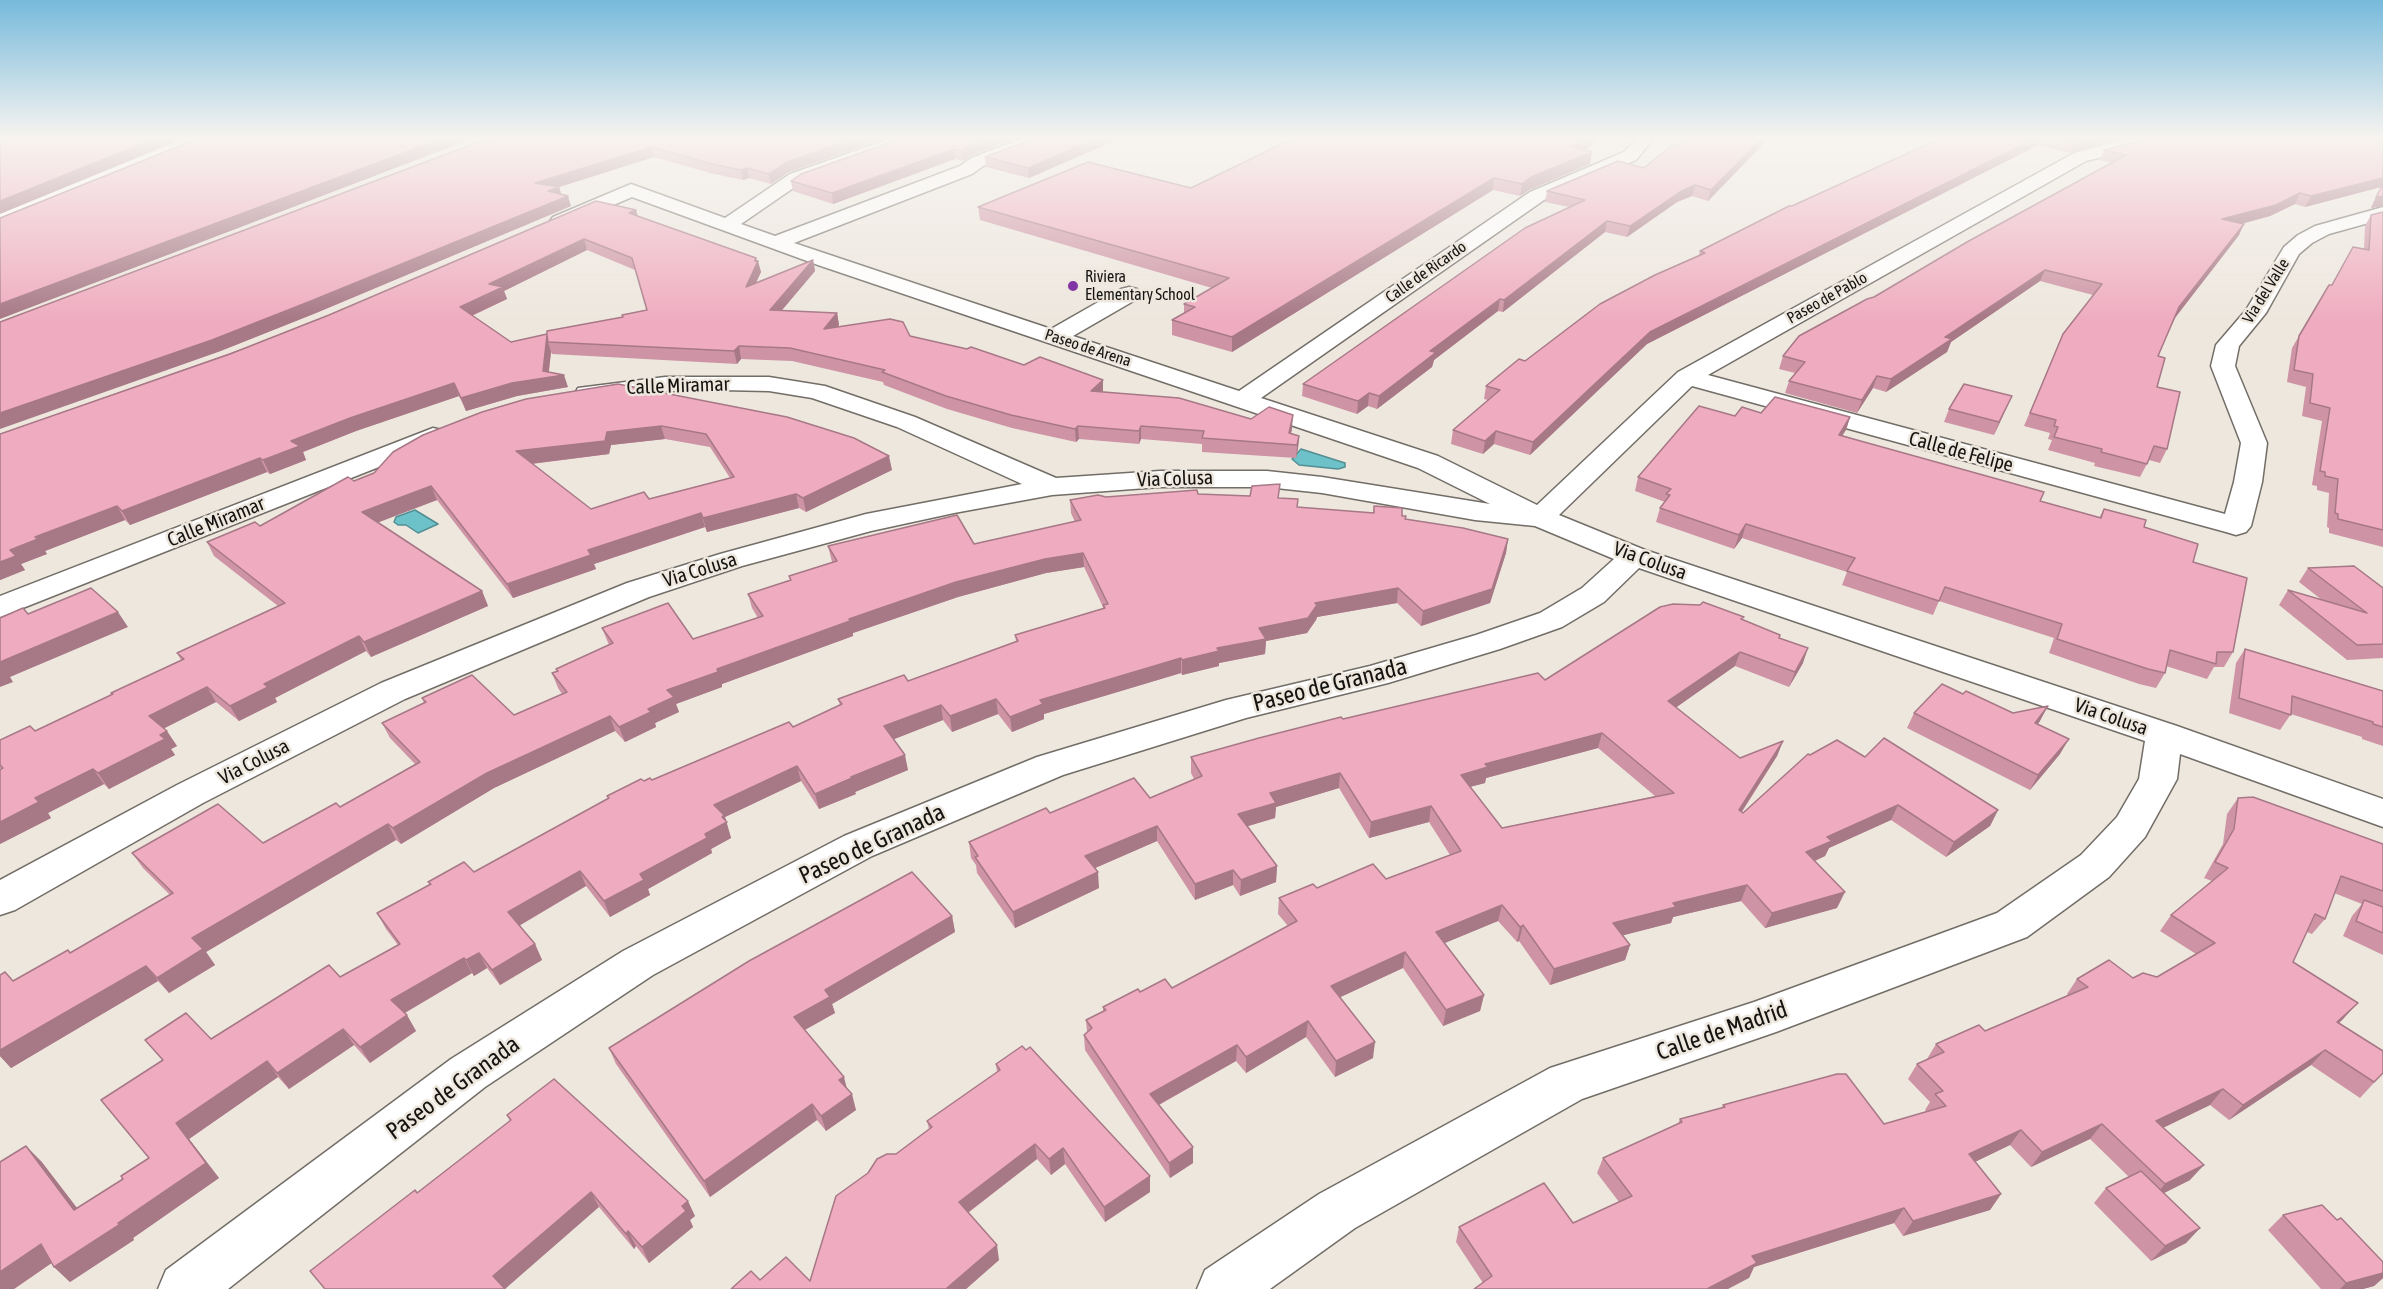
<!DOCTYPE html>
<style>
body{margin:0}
canvas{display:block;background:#ede7de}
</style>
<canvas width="2383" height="1289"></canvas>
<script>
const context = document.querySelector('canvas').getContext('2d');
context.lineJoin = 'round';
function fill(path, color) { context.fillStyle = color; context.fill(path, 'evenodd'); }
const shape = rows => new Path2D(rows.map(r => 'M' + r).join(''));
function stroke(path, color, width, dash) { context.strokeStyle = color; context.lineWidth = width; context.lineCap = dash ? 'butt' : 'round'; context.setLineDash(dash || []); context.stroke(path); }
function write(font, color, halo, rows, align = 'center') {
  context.font = font + ' "Asap Condensed",sans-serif'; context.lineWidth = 5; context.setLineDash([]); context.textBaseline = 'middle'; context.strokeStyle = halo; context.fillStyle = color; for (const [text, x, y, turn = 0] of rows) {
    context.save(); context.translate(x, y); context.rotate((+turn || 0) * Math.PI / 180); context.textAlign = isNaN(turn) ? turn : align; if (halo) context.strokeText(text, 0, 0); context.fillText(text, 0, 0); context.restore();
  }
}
const water = shape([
 [1301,449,1345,463,1345,467,1338,469,1299,465,1292,459,1301,449],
 [415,510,438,524,418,533,406,525,398,525,394,522,396,517,415,510]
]);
const minor = shape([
 [171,139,194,139,192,143,0,221,0,208,171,139],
 [889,139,914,139,912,143,802,182,741,224,775,236,960,166,971,158,1021,139,1045,139,1043,143,983,166,972,174,794,243,1051,329,1121,289,1129,287,1137,289,1140,294,1137,299,1073,336,1239,391,1530,192,1624,152,1636,139,1653,139,1636,160,1544,200,1261,398,1438,456,1537,505,1678,372,2074,153,2124,139,2161,139,2159,143,2086,161,1708,375,2225,514,2234,482,2241,443,2211,366,2216,345,2246,310,2284,247,2298,235,2315,226,2383,207,2383,219,2329,234,2312,243,2299,254,2266,313,2239,346,2235,366,2267,443,2262,482,2251,526,2246,532,2236,535,2226,532,1692,386,1559,515,1645,550,2177,726,2383,799,2383,827,2180,754,2177,779,2145,837,2109,877,2027,937,1776,1032,1582,1099,1355,1228,1270,1289,1197,1289,1205,1270,1319,1194,1550,1068,1754,1002,1997,913,2081,855,2117,817,2139,779,2145,741,1639,568,1604,602,1562,627,1500,649,1388,683,1246,718,1063,775,872,856,653,975,485,1087,228,1289,158,1289,166,1270,451,1059,623,951,844,836,1037,757,1226,700,1370,666,1476,635,1540,613,1582,588,1614,559,1535,526,1475,520,1322,493,1267,487,1160,487,1052,495,954,513,871,531,742,566,649,597,405,699,203,803,15,910,0,915,0,880,177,785,381,683,627,583,720,554,866,514,1022,484,897,427,812,398,769,391,722,390,665,391,587,400,578,398,575,393,578,388,665,377,769,377,825,386,915,417,1056,478,1160,471,1267,471,1322,477,1490,504,1418,468,818,265,632,197,567,225,560,227,553,225,550,221,553,217,631,184,725,218,790,174,889,139],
 [433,428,442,430,446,436,442,442,0,617,0,596,433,428]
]);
const wall = shape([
 [493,139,882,139,789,172,771,184,749,178,743,180,710,173,654,157,559,187,561,194,571,206,316,313,218,352],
 [900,139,1014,139,970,156,963,161,955,159,833,204,793,191,791,181],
 [1033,139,1118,139,1029,178,986,167,985,157],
 [1768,139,1708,201,1692,196,1677,202,1627,237,1605,232,1503,312,1498,311,1434,360,1432,367,1377,409,1368,406,1357,414,1302,396,1303,384,1569,207,1545,202,1547,191,1644,168,1679,146],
 [1939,139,2115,139,2070,153,2038,145,1647,344,1530,455,1494,444,1483,454,1451,444,1453,430,1488,400,1484,399,1486,386,1525,361,1699,255,1700,251,1792,206],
 [2383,139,2383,206,2371,208,2381,187,2305,207,2295,204,2270,216,2242,224,2239,235,2175,318,2158,356,2157,387,2167,449,2160,463,2149,460,2140,477,2094,466,2095,463,2048,450,2052,440,2048,439,2050,433,2024,426,2063,334,2093,295,2040,281,1951,342,1947,352,1886,392,1873,388,1857,413,1785,393,1789,381,1795,373,1779,369,1783,356,1874,297,2112,163,2100,160,2104,150],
 [1592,145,1584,150,1590,164,1529,190,1520,196,1493,190,1232,352,1172,335,1172,320,1184,313,1184,304,1212,288,980,220,978,207,1191,188],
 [636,210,637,216,757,261,761,272,756,283,813,260,815,271,782,310,837,313,839,325,837,327,910,336,1024,365,1103,380,1103,392,1292,428,1291,433,1299,436,1298,449,1296,458,1202,452,1202,444,1141,439,1139,444,1079,439,1076,442,1012,428,947,409,884,385,883,382,792,361,741,359,737,364,552,354,551,352,549,372,568,387,517,396,466,411,459,396,356,431,303,452,306,460,270,474,267,472,130,525,125,520,45,551,47,554,21,564,25,570,0,580,0,434],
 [587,250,635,270,647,310,622,317,511,342,472,316,507,299,504,291],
 [2383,212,2383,547,2329,533,2329,528,2327,527,2329,493,2317,490,2317,486,2312,485,2322,421,2302,416,2306,387,2287,382,2292,348,2299,336,2332,285,2364,249,2365,226,2371,215],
 [2012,396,1994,435,1944,422,1949,409],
 [526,399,892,470,806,512,799,508,707,532,705,527,594,564,596,569,513,598,437,500,378,522,482,591,488,606,371,657,366,651,275,698,277,702,239,721,216,702,164,728,177,746,171,749,175,755,109,789,104,784,48,813,51,818,0,844,0,770,1,769,0,768,0,740,35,731,112,695,111,693,181,660,177,653,278,606,214,556,207,542,260,526,354,481,374,473],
 [665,439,710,447,730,478,649,499,591,509,532,464,609,454,611,445],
 [1761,413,1850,417,1846,430,1842,435,2040,501,2099,518,2104,509,2144,527,2193,562,2233,652,2224,667,2214,667,2207,679,2166,666,2165,673,2156,688,2139,684,2049,653,2054,638,1939,601,1933,615,1842,585,1847,572,1742,538,1734,549,1656,522,1660,508,1665,502,1635,491,1638,477],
 [1198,494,1280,498,1297,507,1373,513,1374,506,1402,516,1405,519,1508,539,1506,553,1490,603,1421,626,1397,603,1317,617,1316,620,1307,633,1266,641,1265,654,1219,663,1219,666,1182,675,1181,673,1044,714,1044,719,1012,732,998,714,952,732,943,720,893,739,908,770,855,792,856,794,819,809,801,781,725,817,731,838,711,849,712,853,648,889,650,895,610,917,586,886,519,926,535,944,542,960,500,985,487,968,474,976,472,973,405,1013,416,1031,370,1063,354,1045,289,1089,278,1077,189,1139,219,1178,133,1238,134,1240,70,1282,54,1267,52,1263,14,1289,41,1161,77,1208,123,1179,149,1158,162,1060,145,1040,211,1039,340,977,398,945,386,929,377,913,430,885,428,882,474,872,608,799,607,796,644,781,652,780,793,727,840,705,838,699,908,681,1016,641,1015,635,1103,609,1103,607,1084,567,1046,573,958,597,853,633,853,636,722,684,722,687,676,704,679,712,655,723,656,727,625,742,615,731,494,788,401,844,396,840,206,952,215,965,169,993,158,981,11,1068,0,1056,0,975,14,981,70,953,170,895,143,868,132,853,263,843,340,807,415,764,390,738,382,723,424,703,422,698,514,715,562,694,558,688,552,673,557,671,556,669,609,645,602,628,693,639,758,618,752,608,748,594,790,580,789,576,832,562,828,546,974,544,1075,522,1071,513,1070,500,1106,497],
 [2308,568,2383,588,2383,658,2347,660,2279,605,2288,590,2322,600,2299,582],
 [1743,620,1779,638,1803,663,1789,687,1735,666,1676,707,1740,758,1783,741,1777,756,1742,812,1743,813,1810,755,1865,757,1998,810,1990,826,1946,857,1891,820,1829,848,1825,856,1815,861,1837,908,1765,928,1741,901,1673,917,1671,923,1623,935,1630,945,1625,960,1550,985,1519,941,1517,942,1498,921,1444,943,1484,995,1480,1011,1443,1026,1403,968,1340,997,1373,1058,1335,1077,1306,1037,1246,1073,1236,1061,1159,1105,1193,1163,1170,1178,1085,1050,1084,1035,1087,1032,1086,1020,1103,1011,1103,1007,1140,992,1172,988,1288,926,1278,914,1279,898,1317,888,1386,879,1450,855,1429,822,1369,838,1339,788,1276,807,1275,818,1248,826,1277,866,1276,882,1240,896,1233,885,1195,900,1157,841,1095,868,1099,888,1015,928,977,873,976,865,971,858,969,842,1050,813,1150,798,1194,779,1191,773,1191,757,1343,719,1545,680],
 [1598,748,1655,796,1502,828,1470,787,1485,783,1486,778],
 [2245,649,2383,691,2383,746,2362,739,2362,737,2291,714,2280,730,2229,713,2236,663],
 [1963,694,2013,713,2040,721,2038,724,2060,754,2030,790,1907,728,1914,713],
 [2238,798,2383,844,2383,955,2343,936,2352,916,2362,904,2334,893,2325,919,2312,934,2307,932,2293,962,2344,1018,2339,1023,2383,1073,2360,1098,2311,1065,2229,1120,2210,1105,2163,1128,2190,1180,2164,1193,2200,1228,2186,1243,2151,1261,2094,1203,2106,1188,2129,1177,2090,1139,2031,1167,2010,1145,1975,1162,2001,1194,1990,1210,1903,1236,1894,1223,1754,1267,1749,1278,1483,1283,1456,1242,1459,1227,1573,1223,1619,1202,1597,1173,1603,1158,1678,1124,1680,1119,1722,1108,1723,1105,1884,1124,1927,1112,1925,1110,1930,1102,1908,1079,1917,1064,1927,1059,1936,1044,1985,1031,2068,995,2067,994,2077,979,2133,978,2157,977,2196,954,2160,931,2171,915,2212,881,2204,878,2223,844,2227,814],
 [952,916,955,932,832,1004,835,1013,805,1030,847,1089,856,1110,826,1131,817,1120,710,1197,616,1064,609,1048],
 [996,1064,1150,1192,1105,1222,1065,1164,1051,1175,1037,1159,968,1213,999,1260,966,1289,760,1280,810,1281,896,1154,929,1129,927,1121,997,1072],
 [507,1115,695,1216,690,1220,693,1227,649,1263,636,1246,634,1249,599,1207,417,1193,510,1121],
 [2283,1215,2337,1220,2383,1262,2383,1278,2374,1286,2363,1289,2321,1289,2268,1230]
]);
const shadedWall = shape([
 [154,139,183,139,0,214,0,201],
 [441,139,473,139,466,141,0,319,0,304],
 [852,139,882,139,789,172,771,184,769,174,787,162],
 [987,139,1014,139,970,156,963,161,962,151,969,146],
 [1095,139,1118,139,1029,178,1028,168],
 [1585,139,1597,139,1592,145,1571,159,1573,147],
 [1761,139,1768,139,1708,201,1711,190],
 [2034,139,2040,139,2038,145,1647,344,1530,455,1533,442,1650,332],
 [2086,139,2115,139,2070,153,2074,143],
 [652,147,654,157,559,187,562,197,551,202,535,183],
 [954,149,955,159,833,204,832,193],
 [1592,152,1590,164,1529,190,1520,196,1522,184,1531,177],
 [747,168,749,178,743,180,741,170],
 [1494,178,1493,190,1232,352,1232,337],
 [2383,178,2383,183,2381,187,2305,207,2311,196],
 [1695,185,1692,196,1677,202,1627,237,1630,226,1680,192],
 [2300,193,2295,204,2270,216,2217,230,2222,219],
 [568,196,571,206,316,313,218,352,0,429,0,413],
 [2383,196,2383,206,2371,208,2376,197],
 [636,210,639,221,629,213],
 [1607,221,1605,232,1503,312,1504,300],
 [2244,224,2239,235,2174,319,2179,307],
 [584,239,587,250,504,291,507,299,464,319,460,307,489,284],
 [756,258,757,263,758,261,761,272,748,299,746,287],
 [813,260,815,271,772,322,770,310],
 [2045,270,2040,281,1951,342,1947,352,1886,392,1891,379,1945,337],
 [1500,299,1498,311,1434,360,1432,367,1377,409,1379,396,1430,351],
 [837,313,839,325,826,341,824,329],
 [547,335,548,342,551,352,548,377,564,375,568,387,517,396,466,411,461,398,543,371],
 [739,346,741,359,737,364,734,351],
 [1877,376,1873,388,1857,413,1862,400],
 [1103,380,1103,392,1091,391],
 [454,383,459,396,356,431,303,452,306,460,270,474,263,460,291,441,350,418],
 [1369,393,1368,406,1357,414,1358,401],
 [2012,396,1994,435,1999,422],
 [1293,415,1292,428,1289,446,1289,433],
 [1850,417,1846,430,1834,448,1839,435],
 [661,426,665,439,611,445,609,454,521,465,516,451,607,432],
 [1078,426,1079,439,1076,442,1075,429],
 [1141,426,1141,439,1139,444,1139,431],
 [1496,431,1494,444,1483,454,1485,441],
 [1299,436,1298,449,1296,458,1297,445],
 [889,456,892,470,806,512,803,498],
 [260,458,267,472,130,525,122,511],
 [431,486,437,500,369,526,362,512],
 [796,494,799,508,707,532,703,518],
 [117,506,125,520,45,551,47,554,21,564,25,570,0,580,0,562,10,550,35,537],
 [701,513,705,527,594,564,596,569,513,598,507,584,588,550],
 [1746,524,1742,538,1734,549,1739,535],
 [1508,539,1506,553,1490,603,1421,626,1423,611],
 [1083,553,1084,567,1046,573,958,597,853,633,853,636,722,684,722,687,676,704,679,712,655,723,656,727,625,742,619,727,648,709,667,690,717,669,849,619,956,582,1045,559],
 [1398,588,1397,603,1317,617,1316,620,1307,633,1266,641,1265,654,1219,663,1219,666,1182,675,1182,660,1217,648,1259,628,1315,603],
 [482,591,488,606,371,657,364,642],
 [118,612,128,627,10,677,13,682,0,687,0,662],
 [359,636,366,651,275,698,277,702,239,721,230,706,264,684],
 [1808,648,1803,663,1789,687,1795,672],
 [1740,652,1735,666,1664,716,1668,701],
 [1181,658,1181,673,1044,714,1044,719,1012,732,1010,717,1040,700],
 [207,687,216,702,159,731,149,716],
 [996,699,998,714,952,732,950,716],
 [941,705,943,720,887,742,884,726],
 [2048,706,2040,721,2027,738,2035,723],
 [610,716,615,731,494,788,401,844,393,828,487,773],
 [167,731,177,746,171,749,175,755,109,789,98,773],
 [1602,733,1598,748,1486,778,1485,783,1458,790,1461,775,1485,764],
 [2069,739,2060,754,2030,790,2038,775],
 [1783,741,1777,756,1733,825,1739,810],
 [905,755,908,770,855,792,856,794,819,809,815,794,851,777],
 [797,766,801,781,725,817,731,838,711,849,712,853,648,889,650,895,610,917,604,901,640,874,705,834,714,805],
 [93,769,104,784,48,813,51,818,0,844,0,822,35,798],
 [1340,773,1339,788,1276,807,1275,818,1238,829,1238,814,1270,793],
 [1898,805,1891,820,1829,848,1825,856,1799,868,1806,852,1827,837],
 [1431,806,1429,822,1369,838,1371,822],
 [1998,810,1990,826,1946,857,1954,842],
 [388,824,396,840,206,952,215,965,169,993,157,978,192,938],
 [1157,826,1157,841,1086,872,1085,856],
 [1277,866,1276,882,1240,896,1241,880],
 [1233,870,1233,885,1195,900,1195,884],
 [580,871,586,886,515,928,508,912],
 [1098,872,1099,888,1015,928,1013,912],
 [1747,885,1741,901,1673,917,1671,923,1609,939,1613,923,1673,903],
 [1845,892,1837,908,1765,928,1772,913],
 [1502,905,1498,921,1433,948,1436,932],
 [952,916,955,932,832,1004,835,1013,799,1033,794,1017,825,990],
 [1523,925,1519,941,1517,942,1520,927],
 [535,944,542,960,500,985,492,970],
 [1630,945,1625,960,1550,985,1554,969],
 [1405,952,1403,968,1330,1002,1331,986],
 [479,953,487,968,474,976,466,960],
 [464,958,472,973,401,1015,391,1000],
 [146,966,158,981,11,1068,0,1056,0,1050],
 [1484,995,1480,1011,1443,1026,1446,1010],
 [2358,1003,2344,1018,2324,1038,2337,1022],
 [407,1015,416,1031,370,1063,360,1047],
 [1308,1021,1306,1037,1246,1073,1246,1057],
 [343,1029,354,1045,289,1089,277,1073],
 [1375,1042,1373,1058,1335,1077,1336,1061],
 [1237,1045,1236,1061,1151,1109,1150,1094],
 [2325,1050,2311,1065,2229,1120,2243,1105],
 [267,1061,278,1077,189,1139,219,1178,133,1238,134,1240,70,1282,54,1267,118,1223,176,1123],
 [844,1077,848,1093,839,1080],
 [2223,1089,2210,1105,2144,1137,2156,1121],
 [852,1094,856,1110,826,1131,821,1116],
 [812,1104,817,1120,710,1197,704,1181],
 [2102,1124,2090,1139,2031,1167,2042,1152],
 [2021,1130,2010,1145,1958,1170,1969,1154],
 [1035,1144,1037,1159,962,1217,959,1202],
 [26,1146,41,1161,90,1225,74,1210],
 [1193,1147,1193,1163,1170,1178,1169,1163],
 [1063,1148,1065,1164,1051,1175,1049,1159],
 [2204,1165,2190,1180,2152,1199,2165,1184],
 [1150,1176,1150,1192,1105,1222,1104,1207],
 [591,1192,599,1207,505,1289,493,1276],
 [2001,1194,1990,1210,1903,1236,1913,1221],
 [688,1201,695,1216,690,1220,693,1227,649,1263,642,1247,682,1206],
 [1904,1208,1894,1223,1754,1267,1749,1278,1728,1289,1707,1289,1752,1256],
 [2200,1228,2186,1243,2151,1261,2165,1246],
 [628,1231,636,1246,634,1249,626,1234],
 [41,1244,57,1259,14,1289,0,1289,0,1272],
 [997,1245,999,1260,966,1289,947,1289,947,1288],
 [2383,1273,2383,1278,2374,1286,2363,1289,2340,1289,2346,1283]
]);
const building = shape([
 [0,139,154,139,0,201,0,139],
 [197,139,441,139,0,304,0,218,197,139],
 [493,139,852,139,787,162,769,174,747,168,741,170,708,163,652,147,535,183,559,187,548,191,568,196,311,301,212,340,0,413,0,322,476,143,493,139],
 [900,139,987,139,969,146,962,151,954,149,832,193,791,181,801,174,900,139],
 [1033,139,1095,139,1028,168,985,157,1033,139],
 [1292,139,1585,139,1573,147,1592,152,1531,177,1522,184,1494,178,1232,337,1172,320,1195,307,1184,304,1229,278,978,207,1088,162,1191,188,1292,139],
 [1681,139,1761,139,1711,190,1695,185,1680,192,1630,226,1607,221,1504,300,1500,299,1430,351,1435,352,1434,354,1379,396,1369,393,1358,401,1303,384,1525,228,1585,200,1547,191,1618,161,1644,168,1672,145,1679,146,1681,139],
 [1939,139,2034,139,1650,332,1533,442,1496,431,1485,441,1453,430,1500,390,1486,386,1519,359,1525,361,1600,304,1655,275,1705,253,1700,251,1789,206,1792,206,1939,139],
 [2060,139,2086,139,2074,143,2060,139],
 [2148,139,2383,139,2383,178,2311,196,2300,193,2276,205,2222,219,2244,224,2179,307,2158,356,2165,358,2157,387,2180,392,2167,449,2154,446,2147,464,2101,452,2102,449,2054,437,2058,427,2054,426,2056,420,2030,413,2063,334,2102,284,2045,270,1945,337,1952,339,1891,379,1877,376,1862,400,1789,381,1805,362,1783,356,1799,336,1867,299,1874,297,1967,242,2126,155,2104,150,2148,139],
 [2383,184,2383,196,2376,197,2383,184],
 [596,201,636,210,629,213,756,258,755,261,758,261,746,287,813,260,770,310,837,313,824,329,890,319,903,322,910,336,967,349,971,347,1024,365,1040,357,1103,380,1091,391,1179,398,1251,419,1269,407,1293,415,1289,433,1299,436,1297,445,1202,438,1204,431,1141,426,1139,431,1078,426,1075,429,1011,415,946,396,882,372,885,370,790,348,739,346,734,351,548,342,547,335,543,371,564,375,512,383,461,398,454,383,350,418,291,441,300,446,263,460,260,458,122,511,117,506,35,537,38,539,10,550,16,556,0,562,0,434,230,354,329,315,596,201],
 [584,239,632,258,647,310,622,315,623,317,547,331,547,334,511,342,460,307,503,287,489,284,584,239],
 [2383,212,2383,530,2338,519,2338,514,2335,513,2338,479,2325,476,2325,472,2320,471,2330,408,2310,403,2313,374,2294,370,2299,336,2329,285,2332,285,2353,247,2369,250,2371,215,2383,212],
 [618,384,787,417,854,438,889,456,803,498,796,494,703,518,701,513,588,550,591,555,507,584,431,486,362,512,482,591,364,642,359,636,264,684,268,687,230,706,207,687,149,716,167,731,160,735,165,739,98,773,93,769,35,798,39,802,0,822,0,770,3,768,0,765,0,740,30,726,35,731,113,694,111,693,184,659,177,653,285,603,207,542,255,522,260,526,348,477,354,481,374,473,393,452,423,435,482,412,526,399,618,384],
 [661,426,706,434,734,477,649,499,644,492,591,509,516,451,605,441,607,432,661,426],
 [1964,384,2012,396,1999,422,1949,409,1964,384],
 [1775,397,1850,417,1839,435,2044,492,2040,501,2101,518,2104,509,2146,520,2144,527,2198,544,2193,562,2247,578,2233,652,2217,652,2216,664,2170,650,2165,673,2148,669,2057,639,2062,624,1945,587,1939,601,1847,571,1855,558,1746,524,1739,535,1660,508,1670,495,1666,494,1671,489,1638,477,1699,406,1735,416,1742,407,1761,413,1775,397],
 [1280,484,1278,498,1298,499,1297,507,1374,513,1374,506,1402,508,1402,516,1406,516,1405,519,1463,528,1508,539,1492,589,1423,611,1398,588,1315,603,1317,605,1308,618,1259,628,1266,639,1217,648,1219,651,1182,660,1181,658,1040,700,1043,704,1010,717,996,699,950,716,941,705,884,726,905,755,851,777,852,778,815,794,797,766,714,805,724,815,722,817,727,822,705,834,707,838,640,874,644,880,604,901,580,871,508,912,535,944,492,970,479,953,466,960,464,958,391,1000,407,1015,360,1047,343,1029,277,1073,267,1061,176,1123,206,1163,118,1223,119,1225,54,1267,41,1244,0,1272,0,1162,26,1146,74,1210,123,1179,121,1176,149,1158,101,1100,163,1060,145,1040,186,1013,211,1039,329,965,340,977,400,944,377,913,431,884,428,882,464,862,474,872,609,798,607,796,641,779,644,781,650,778,652,780,789,722,793,727,842,704,838,699,904,675,908,681,1018,641,1015,635,1105,608,1103,605,1108,604,1083,553,1045,559,956,582,849,619,850,621,717,669,718,672,667,690,674,697,648,709,651,712,619,727,610,716,487,773,393,828,388,824,192,938,203,949,157,978,146,966,0,1050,0,975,5,972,13,981,68,950,70,953,173,893,132,853,218,804,263,843,336,803,340,807,420,762,382,723,426,702,422,698,472,675,514,715,567,692,552,673,558,671,556,669,613,643,602,628,668,603,693,639,763,616,748,594,791,580,789,576,837,561,828,546,957,515,974,544,1081,520,1070,500,1098,495,1106,497,1197,490,1198,494,1250,496,1252,486,1280,484],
 [2354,566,2383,588,2383,644,2357,645,2288,590,2367,613,2308,568,2354,566],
 [91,588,118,612,0,662,0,618,23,608,28,614,91,588],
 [1703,602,1744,617,1741,619,1780,635,1779,638,1808,648,1795,672,1740,652,1668,701,1740,758,1783,741,1739,810,1743,813,1808,754,1810,755,1837,740,1865,757,1884,738,1998,810,1954,842,1898,805,1827,837,1832,841,1806,852,1845,892,1772,913,1747,885,1673,903,1676,907,1613,923,1630,945,1554,969,1523,925,1520,927,1502,905,1436,932,1484,995,1446,1010,1405,952,1331,986,1375,1042,1336,1061,1308,1021,1246,1057,1237,1045,1150,1094,1193,1147,1169,1163,1084,1035,1092,1028,1086,1020,1106,1010,1103,1007,1138,989,1140,992,1165,979,1172,988,1297,921,1279,898,1313,884,1317,888,1373,864,1386,879,1461,851,1431,806,1371,822,1340,773,1270,793,1276,803,1238,814,1277,866,1241,880,1233,870,1195,884,1157,826,1085,856,1098,872,1013,912,975,857,978,856,969,842,1046,808,1050,813,1134,778,1150,798,1202,776,1191,757,1259,738,1341,717,1343,719,1538,673,1545,680,1660,607,1673,604,1700,605,1703,602],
 [1602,733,1674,793,1502,828,1461,775,1488,767,1485,764,1602,733],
 [2245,649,2383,691,2383,727,2373,724,2373,722,2292,696,2291,715,2239,698,2245,649],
 [1942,684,1963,694,1966,691,2013,713,2048,706,2035,723,2069,739,2038,775,1914,713,1942,684],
 [2253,797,2383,844,2383,891,2341,876,2325,919,2315,914,2293,962,2358,1003,2337,1022,2383,1051,2383,1073,2374,1082,2325,1050,2243,1105,2223,1089,2156,1121,2204,1165,2165,1184,2102,1124,2042,1152,2021,1130,1969,1154,2001,1194,1913,1221,1904,1208,1752,1256,1757,1263,1707,1289,1474,1289,1492,1276,1459,1227,1544,1183,1573,1223,1632,1196,1603,1158,1682,1122,1680,1119,1725,1107,1723,1105,1837,1074,1846,1074,1884,1124,1946,1106,1935,1094,1943,1091,1917,1064,1944,1052,1936,1044,1979,1025,1985,1031,2088,987,2077,979,2109,960,2133,978,2143,973,2157,977,2215,943,2171,915,2228,868,2215,862,2234,829,2238,798,2253,797],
 [912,872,952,916,825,990,830,997,794,1017,844,1077,839,1080,852,1094,821,1116,812,1104,704,1181,609,1048,749,961,912,872],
 [2364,900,2383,907,2383,933,2356,921,2364,900],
 [1022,1046,1026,1050,1030,1047,1150,1176,1104,1207,1063,1148,1049,1159,1035,1144,959,1202,997,1245,947,1288,948,1289,731,1289,751,1271,760,1280,786,1257,810,1281,836,1196,868,1173,877,1159,887,1154,896,1154,932,1127,927,1121,1000,1070,996,1064,1022,1046],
 [554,1079,688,1201,682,1206,686,1211,642,1247,628,1231,626,1234,591,1192,493,1276,505,1289,325,1289,310,1271,415,1190,417,1193,511,1120,507,1115,554,1079],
 [2141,1171,2200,1228,2165,1246,2106,1188,2141,1171],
 [2322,1205,2337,1220,2341,1218,2383,1262,2383,1273,2346,1283,2283,1215,2322,1205]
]);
const markers = [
 [1073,286,6,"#8234a5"]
];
const farStreetnames = [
 ["Calle de Ricardo",1426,272,-35],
 ["Via del Valle",2266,291,-58],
 ["Paseo de Pablo",1827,298,-29],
 ["Paseo de Arena",1088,348,18]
];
const farPoinames = [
 ["Riviera",1085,277],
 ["Elementary School",1085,295]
];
const streetNames = [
 ["Calle Miramar",678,386,-2],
 ["Calle de Felipe",1961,452,15],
 ["Via Colusa",1175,479,-2],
 ["Calle Miramar",216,522,-22],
 ["Via Colusa",1650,561,20],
 ["Via Colusa",700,570,-17],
 ["Via Colusa",2111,717,19],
 ["Via Colusa",254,762,-27]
];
const nearStreetnames = [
 ["Paseo de Granada",1330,685,-14],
 ["Paseo de Granada",872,844,-25],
 ["Calle de Madrid",1722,1031,-19],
 ["Paseo de Granada",453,1088,-36]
];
fill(water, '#6dc2c9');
stroke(water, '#538e92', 1.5);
stroke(minor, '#726d66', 3);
fill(minor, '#fff');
fill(wall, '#ce94a5');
fill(shadedWall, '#a77886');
fill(building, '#efacc0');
stroke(building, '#a77886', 1.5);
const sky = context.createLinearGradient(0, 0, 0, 320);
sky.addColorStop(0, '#77badc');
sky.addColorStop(0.43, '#f7f4f0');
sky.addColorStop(1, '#f7f4f000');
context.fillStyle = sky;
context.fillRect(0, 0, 2383, 320);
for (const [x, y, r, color] of markers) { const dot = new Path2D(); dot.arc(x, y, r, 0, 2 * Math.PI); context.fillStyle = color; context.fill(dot); stroke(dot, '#ede7de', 2); }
write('16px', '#151310', '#ede7de', farStreetnames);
write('16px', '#151310', '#ede7de', farPoinames, 'left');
write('20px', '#151310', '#ede7de', streetNames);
write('24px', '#151310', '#ede7de', nearStreetnames);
</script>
